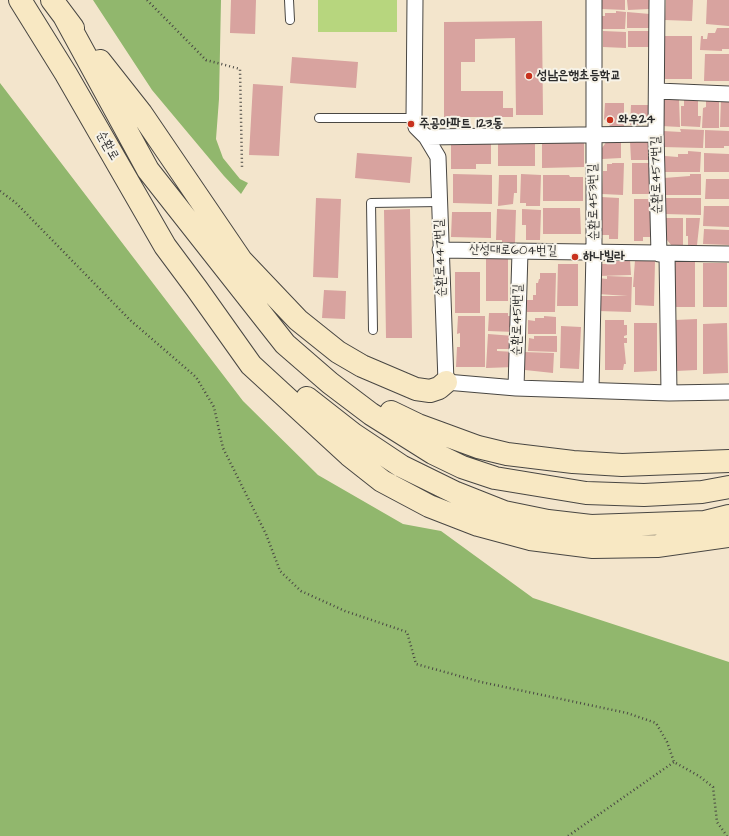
<!DOCTYPE html>
<meta charset="utf-8">
<style>
body{margin:0}
canvas{display:block;background:#f3e5cc}
</style>
<canvas width="729" height="836"></canvas>
<script>
const context = document.querySelector('canvas').getContext('2d');
context.lineJoin = 'round';
function fill(path, color) { context.fillStyle = color; context.fill(path, 'evenodd'); }
const shape = rows => new Path2D(rows.map(r => 'M' + r).join(''));
function stroke(path, color, width, dash) { context.strokeStyle = color; context.lineWidth = width; context.lineCap = dash ? 'butt' : 'round'; context.setLineDash(dash || []); context.stroke(path); }
function write(font, color, halo, rows, align = 'center') {
  context.font = font + ' "Architects Daughter","Poor Story",sans-serif'; context.lineWidth = 4; context.setLineDash([]); context.textBaseline = 'middle'; context.strokeStyle = halo; context.fillStyle = color; for (const [text, x, y, turn = 0] of rows) {
    context.save(); context.translate(x, y); context.rotate((+turn || 0) * Math.PI / 180); context.textAlign = isNaN(turn) ? turn : align; if (halo) context.strokeText(text, 0, 0); context.fillText(text, 0, 0); context.restore();
  }
}
const green = shape([
 [318,0,397,0,397,32,318,32]
]);
const forest = shape([
 [93,0,221,0,219,99,216,139,223,158,240,179,248,183,241,194,224,176,152,90],
 [0,83,243,401,318,475,403,524,441,531,533,598,729,662,729,836,0,836]
]);
const building = shape([
 [231,0,256,0,255,34,230,33],
 [602,0,625,0,625,10,602,9],
 [627,0,649,0,649,9,628,10],
 [666,0,693,0,692,21,665,20],
 [707,0,729,0,729,26,706,24],
 [616,11,626,12,625,29,602,29,602,16,605,16,605,13,616,13],
 [627,12,650,14,650,28,627,28],
 [542,21,543,115,516,115,515,38,475,39,475,62,461,62,461,91,503,91,503,108,513,108,513,117,444,117,444,22],
 [717,28,729,28,729,49,722,49,722,51,700,50,701,36,703,36,703,39,707,39,708,33,715,33],
 [603,31,626,32,626,48,603,47],
 [628,31,649,31,650,47,628,47],
 [665,36,692,36,692,79,665,79],
 [705,54,729,54,729,81,704,81],
 [292,57,358,62,356,88,290,83],
 [253,84,283,86,279,156,249,155],
 [664,98,679,99,680,127,661,126],
 [706,98,719,98,719,128,702,128,703,108,706,107],
 [684,99,698,99,698,116,701,116,700,127,681,126,681,106,684,106],
 [721,99,729,99,729,127,720,127],
 [605,103,624,103,624,126,610,126,604,119],
 [631,105,650,105,650,120,640,122,640,125,630,125],
 [680,129,704,130,703,148,662,147,663,131,681,132],
 [705,130,729,131,729,146,724,146,724,148,705,148],
 [646,140,650,143,651,160,631,160,630,141],
 [607,141,621,141,621,158,602,159,602,148],
 [451,142,491,142,491,164,476,164,476,169,451,169],
 [535,142,535,166,498,166,498,143],
 [542,142,584,142,584,167,542,168],
 [688,151,701,152,700,172,665,172,665,156,678,157,678,154,688,154],
 [357,153,412,157,410,183,355,178],
 [704,153,729,154,729,172,704,172],
 [612,163,624,163,623,195,602,194,603,171,607,171,607,164,612,164],
 [632,163,651,163,651,194,632,194],
 [453,174,492,175,492,204,453,203],
 [521,174,541,175,540,206,526,206,526,203,520,203],
 [690,174,701,174,701,195,664,195,664,178,690,176],
 [499,175,517,175,517,193,514,193,513,204,498,206],
 [543,175,569,175,570,177,583,177,583,201,543,201],
 [706,179,729,179,729,199,705,199],
 [601,197,619,198,618,239,609,239,609,235,600,235],
 [316,198,341,199,338,278,313,277],
 [666,198,701,198,701,215,665,214],
 [634,199,650,199,651,237,643,237,643,241,634,241],
 [704,206,729,206,729,227,703,226],
 [543,208,580,208,581,234,543,234],
 [410,209,412,338,386,338,384,210],
 [497,209,516,210,515,243,502,242,502,240,496,240],
 [522,209,541,210,540,240,526,240,526,225,522,225],
 [452,212,491,212,491,238,451,237],
 [666,218,683,218,683,245,672,246,667,240],
 [686,218,700,218,697,245,688,245,688,236,686,236],
 [704,229,729,230,729,245,703,244],
 [486,259,508,259,508,301,486,301],
 [609,259,630,259,631,275,599,276,599,264,609,264],
 [635,260,655,261,654,306,635,305,635,287,633,287],
 [674,262,695,262,695,307,674,307],
 [703,263,727,263,727,307,703,307],
 [558,264,578,264,578,306,557,306],
 [455,272,480,272,480,313,455,313],
 [540,273,556,273,555,312,527,312,527,300,533,300,533,295,536,295,536,283,538,283,539,279,540,279],
 [607,276,632,277,631,312,598,311,598,296,628,296,598,294,598,278,607,279],
 [324,290,346,291,345,319,322,318],
 [489,313,508,313,508,316,515,316,515,332,488,331],
 [458,316,485,316,485,367,456,367,457,347,460,347,460,333,457,334],
 [544,316,556,317,556,334,528,334,528,320,535,321,535,318,544,318],
 [697,319,697,370,676,371,675,320],
 [605,320,624,320,624,325,627,325,627,335,624,336,624,338,627,338,627,343,624,343,626,364,624,364,623,370,605,370],
 [634,323,657,323,657,371,634,372],
 [727,323,728,373,703,374,703,324],
 [561,326,581,327,579,369,560,368],
 [488,334,514,336,510,349,497,349,497,351,515,352,514,367,486,368],
 [534,336,557,336,557,352,528,351,529,338,534,339],
 [523,352,554,353,553,373,525,370,525,367,522,366]
]);
const path = shape([
 [147,0,206,60,240,69,242,167],
 [0,191,16,203,130,320,196,377,214,407,223,448,266,534,280,571,301,591,345,611,407,632,416,664,481,682,627,713,656,723,667,742,674,762,699,776,713,787,717,822,727,836],
 [568,836,674,762]
]);
const service = shape([
 [289,0,290,20],
 [319,118,414,118],
 [373,330,371,203,439,202]
]);
const minor = shape([
 [415,0,414,118,416,127,426,137,438,157,446,382,516,388,669,393,729,392],
 [657,0,656,134,659,254],
 [658,91,729,94],
 [426,137,656,134],
 [440,250,729,254],
 [667,254,669,393],
 [516,388,520,252],
 [591,389,594,252,594,0]
]);
const secondary = shape([
 [20,0,66,74,165,246,197,289,251,365,349,455,382,481,429,506,478,525,530,539,593,547,657,546,729,536],
 [52,0,73,28],
 [64,16,148,170,285,344,330,383,371,414,433,453,462,467,495,478,586,493,644,495,702,492,729,487],
 [100,61,141,113,241,260,298,320,338,352,362,366,416,389,430,391,439,388,446,382],
 [307,398,353,434,401,466,456,493,504,512,548,521,591,526,705,522,729,516],
 [391,412,418,425,478,447,507,454,573,462,622,465,729,461]
]);
const markers = [
 [529,76,4,"#c8321e"],
 [610,120,4,"#c8321e"],
 [411,124,4,"#c8321e"],
 [575,257,4,"#c8321e"]
];
const poiNames = [
 ["성남은행초등학교",537,76],
 ["와우24",618,120],
 ["주공아파트 123동",419,124],
 ["하나빌라",583,257]
];
const streetNames = [
 ["순환로",107,146,60],
 ["순환로457번길",657,175,-91],
 ["순환로453번길",594,202,-91],
 ["산성대로604번길",513,251,1],
 ["순환로447번길",441,258,-92],
 ["순환로451번길",518,320,-89]
];
fill(green, '#b7d67e');
fill(forest, '#91b76d');
fill(building, '#d8a39f');
stroke(service, '#494743', 10);
stroke(minor, '#494743', 17);
stroke(secondary, '#494743', 24);
stroke(path, '#494743', 2.5, [1, 3]);
stroke(service, '#fff', 8);
stroke(minor, '#fff', 15);
stroke(secondary, '#f8e8c3', 22);
for (const [x, y, r, color] of markers) { const dot = new Path2D(); dot.arc(x, y, r, 0, 2 * Math.PI); context.fillStyle = color; context.fill(dot); stroke(dot, '#f7f3e8', 1.5); }
write('bold 13px', '#2b2b2b', '#f7f3e8', poiNames, 'left');
write('13px', '#2b2b2b', '#f7f3e8', streetNames);
</script>
